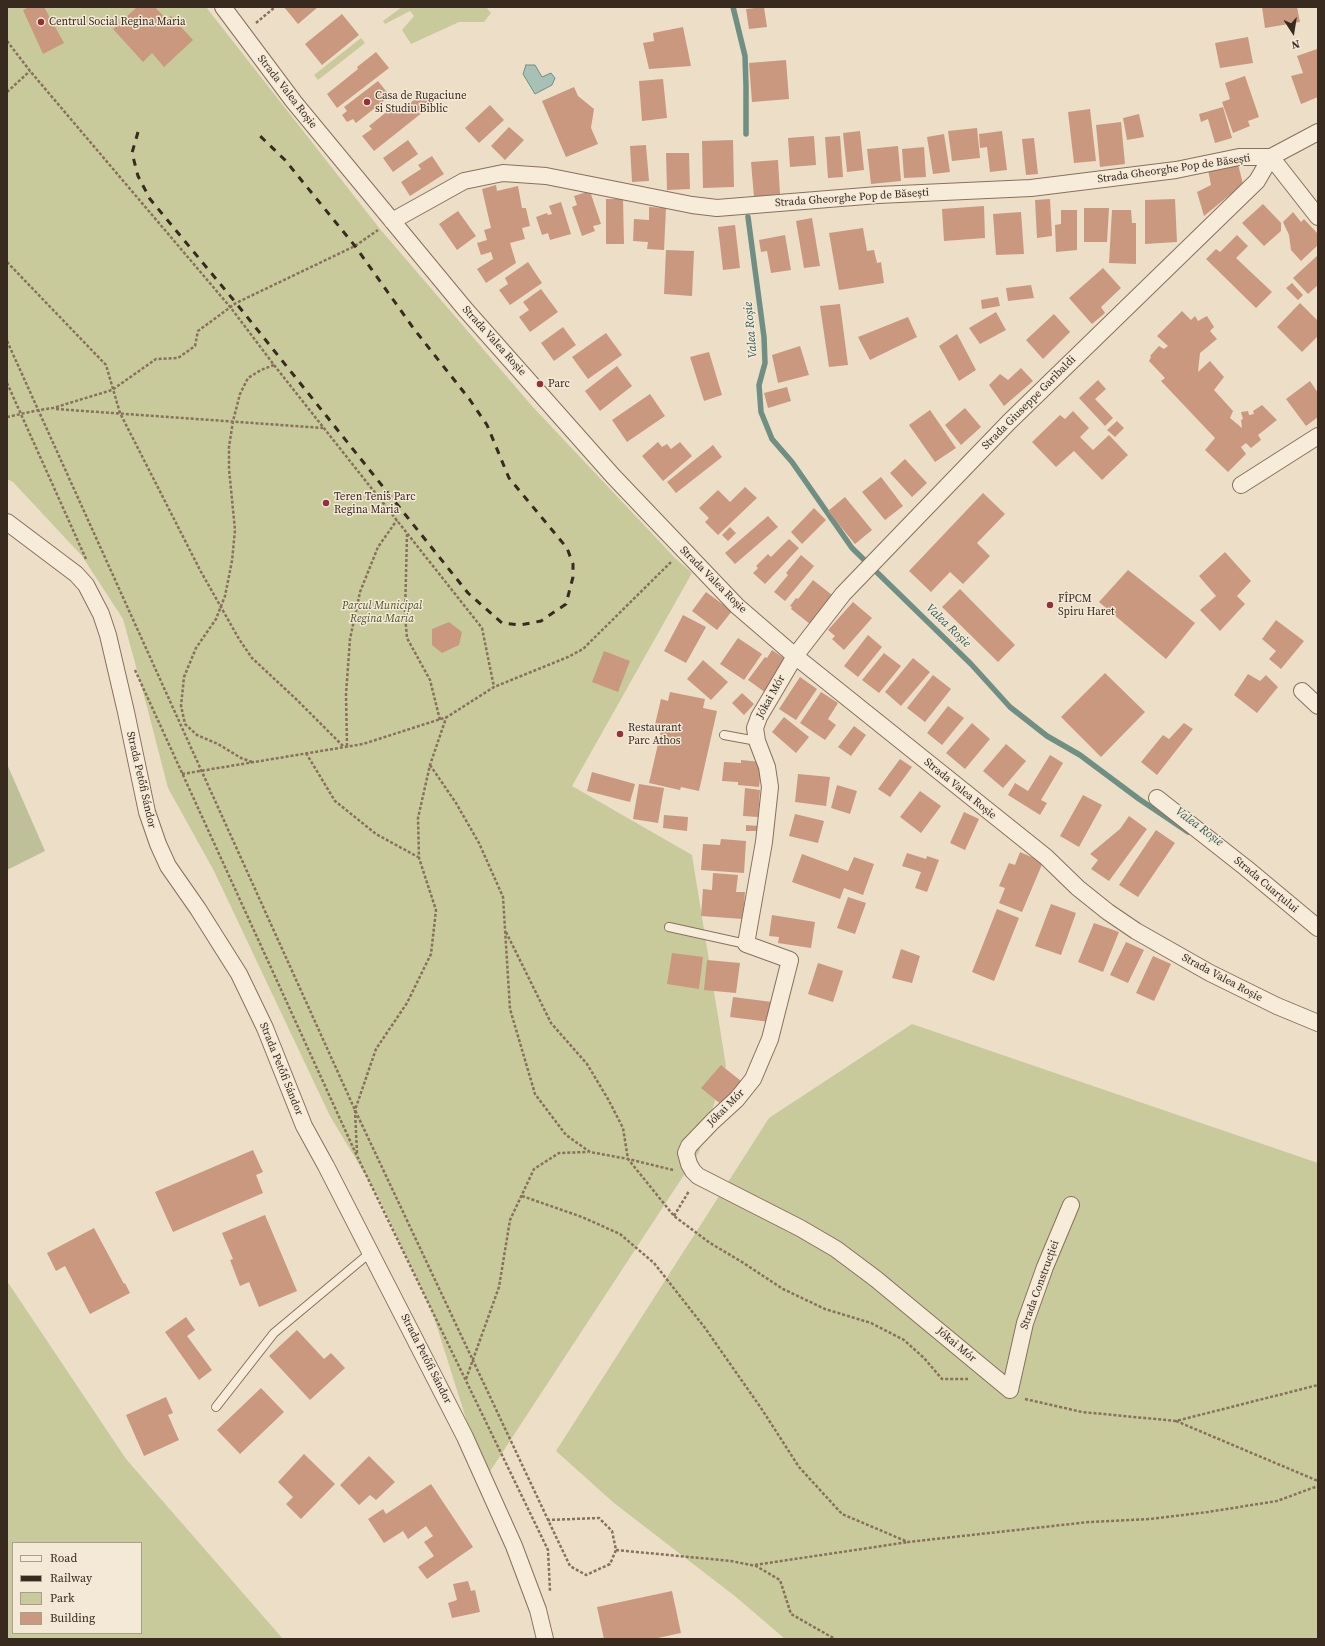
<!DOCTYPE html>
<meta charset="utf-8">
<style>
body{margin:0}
#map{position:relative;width:1325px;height:1646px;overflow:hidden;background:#eddec7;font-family:"Source Serif 4",serif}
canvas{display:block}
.frame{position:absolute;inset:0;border:8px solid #392a20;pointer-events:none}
.legend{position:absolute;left:12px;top:1542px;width:130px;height:92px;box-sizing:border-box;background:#f4e9d7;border:1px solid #a99d8e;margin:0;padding:5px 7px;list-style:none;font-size:12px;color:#392a20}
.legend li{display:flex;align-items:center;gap:8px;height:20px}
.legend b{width:20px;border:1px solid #a99d8e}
.north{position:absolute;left:1273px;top:12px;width:40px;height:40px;-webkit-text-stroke:3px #f4e9d7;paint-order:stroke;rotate:168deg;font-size:11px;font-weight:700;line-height:16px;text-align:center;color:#392a20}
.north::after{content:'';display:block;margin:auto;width:14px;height:18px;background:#392a20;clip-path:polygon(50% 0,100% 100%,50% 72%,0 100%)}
</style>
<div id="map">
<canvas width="1325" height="1646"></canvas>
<div class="frame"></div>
<ul class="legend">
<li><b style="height:5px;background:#f7ecda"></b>Road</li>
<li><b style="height:5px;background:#392a20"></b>Railway</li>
<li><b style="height:11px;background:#c9ca9b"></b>Park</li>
<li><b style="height:11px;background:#c9987f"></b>Building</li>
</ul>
<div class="north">N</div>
</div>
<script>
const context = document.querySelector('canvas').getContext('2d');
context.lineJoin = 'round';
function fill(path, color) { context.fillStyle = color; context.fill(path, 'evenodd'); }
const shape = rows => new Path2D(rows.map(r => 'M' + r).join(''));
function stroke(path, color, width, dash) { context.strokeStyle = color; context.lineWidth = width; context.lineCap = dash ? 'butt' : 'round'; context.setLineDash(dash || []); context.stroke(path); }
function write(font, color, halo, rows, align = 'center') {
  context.font = font + ' "Source Serif 4",serif'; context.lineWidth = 3; context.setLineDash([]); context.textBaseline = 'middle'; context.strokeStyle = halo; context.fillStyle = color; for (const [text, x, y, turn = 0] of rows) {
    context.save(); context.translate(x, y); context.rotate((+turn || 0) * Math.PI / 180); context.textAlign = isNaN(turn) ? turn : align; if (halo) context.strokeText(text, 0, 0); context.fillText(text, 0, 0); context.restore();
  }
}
const green = shape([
 [7,7,206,7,380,229,532,406,675,558,692,573,572,786,692,855,726,1066,699,1152,485,1479,432,1311,378,1196,330,1116,214,871,168,788,146,703,123,619,82,556,13,482,7,479],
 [402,7,486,7,491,13,484,22,459,22,411,44,402,30,414,16,410,11,385,24,383,21],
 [361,38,365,43,318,80,314,75],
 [912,1024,1318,1163,1318,1639,785,1639,736,1597,614,1503,556,1451,769,1118],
 [7,1281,126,1459,283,1639,7,1639],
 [13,1543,141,1543,141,1633,13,1633]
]);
const cemetery = shape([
 [7,764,45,851,7,870]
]);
const water = shape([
 [526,65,535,65,542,77,551,73,555,78,552,85,535,94,523,74,526,65]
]);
const stream = shape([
 [733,7,745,56,746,86,746,134],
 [748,217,764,337,765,363,759,385,761,412,772,439,792,462,852,548,971,664,1010,707,1047,736,1080,755,1139,799,1188,832]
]);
const building = shape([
 [29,7,44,7,64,43,43,54,23,10],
 [137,7,155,7,166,19,171,16,193,40,164,67,152,53,143,62,113,29],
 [284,7,318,7,298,24],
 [764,7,767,27,749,29,746,9],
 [1262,7,1297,7,1300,22,1265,28],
 [342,14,359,35,322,65,305,44],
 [683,27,691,66,649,69,643,43,654,41,653,33],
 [1248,37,1253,63,1220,68,1215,43],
 [1317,49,1318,97,1301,104,1291,76,1303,73,1297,56],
 [376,52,389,68,337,108,327,94,358,69,357,67],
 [786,60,789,99,752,102,749,63],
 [1245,76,1259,117,1248,121,1250,126,1233,133,1222,102,1230,99,1225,83],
 [663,79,667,118,642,121,639,81],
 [378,81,390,96,356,123,353,119,347,122,342,115,347,111,344,107],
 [574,87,578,96,594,109,591,128,598,144,566,157,542,101],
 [423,93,433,104,374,151,362,136,372,129,369,126,389,110,392,112,397,108,400,111],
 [490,105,504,120,479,143,465,128],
 [1223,107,1232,138,1215,143,1208,119,1201,122,1199,114],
 [1090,109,1096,161,1074,163,1068,112],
 [1139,114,1144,137,1127,140,1123,118],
 [1121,122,1125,164,1100,167,1096,125],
 [509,127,524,140,505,160,491,146],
 [977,128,980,158,952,161,948,131],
 [860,131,864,170,847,172,843,133],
 [1002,131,1007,170,990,172,987,147,980,148,979,134],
 [944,134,950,172,933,174,927,137],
 [814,136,816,165,790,167,788,138],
 [840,136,843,177,828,178,825,137],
 [1034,138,1038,174,1026,175,1022,139],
 [408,140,418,154,393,172,383,158],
 [733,140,734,187,703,188,702,141],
 [646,145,649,181,632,182,630,146],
 [898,146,901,181,871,184,867,149],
 [924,147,926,177,904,178,902,149],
 [666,153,689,153,690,189,667,190],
 [432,156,444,174,410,196,401,182,421,169,418,165],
 [778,160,780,194,754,197,751,162],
 [1238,164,1243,184,1204,216,1197,192,1211,185,1208,170],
 [496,185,497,191,518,186,522,208,526,208,530,226,522,228,525,239,510,243,516,263,486,283,477,269,493,259,491,252,481,255,477,243,487,240,484,230,491,228,482,189],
 [590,191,601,224,593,226,595,231,582,236,572,207,577,205,574,196],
 [606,199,623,199,624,244,606,244],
 [1050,199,1052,236,1037,238,1035,200],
 [1175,199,1177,242,1145,244,1145,200],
 [561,202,571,234,550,240,548,233,542,235,536,217,547,213,548,215,552,214,549,206],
 [1263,204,1281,223,1281,231,1264,246,1242,223],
 [984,206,985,238,944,241,942,209],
 [649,207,666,208,664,250,647,249,648,242,633,241,634,219,649,220],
 [1084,208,1109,208,1107,242,1084,242],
 [1061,210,1077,210,1077,250,1056,252,1055,225,1061,224],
 [1112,210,1131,210,1132,223,1136,223,1136,264,1109,263],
 [458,211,476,236,457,250,439,224],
 [1021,212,1024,254,996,255,993,214],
 [1293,212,1301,222,1304,219,1318,234,1318,245,1301,261,1291,250,1289,235,1283,222],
 [812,218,820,266,804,268,796,221],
 [735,225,740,268,723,270,718,227],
 [863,228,867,251,874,250,877,263,881,262,884,283,839,290,829,233],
 [785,235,791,270,771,273,767,251,761,252,759,240],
 [1237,235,1248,246,1236,258,1272,292,1256,308,1206,259,1216,249,1220,252],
 [666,250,694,251,692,296,664,294],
 [1318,255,1318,285,1308,294,1293,278],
 [528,262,542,283,510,305,499,290,508,284,505,278],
 [1103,268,1121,288,1101,307,1105,313,1092,324,1069,298],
 [1292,283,1303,295,1298,300,1286,288],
 [1031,285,1034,298,1008,301,1006,288],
 [541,289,558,312,530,332,519,317,529,310,523,302],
 [998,297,1000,306,982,309,981,300],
 [1300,303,1318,321,1318,336,1302,352,1277,327],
 [840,304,848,365,829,367,820,306],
 [1182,311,1191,320,1195,316,1198,321,1207,316,1214,327,1210,331,1217,339,1200,353,1198,372,1210,361,1224,377,1214,390,1233,411,1230,418,1242,428,1241,420,1243,419,1241,412,1248,411,1249,415,1254,414,1253,411,1262,405,1277,420,1258,435,1261,440,1251,448,1246,443,1241,447,1246,454,1228,472,1205,450,1215,438,1161,381,1165,378,1149,361,1151,357,1150,356,1159,346,1164,349,1168,346,1157,336],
 [996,312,1006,330,980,344,969,328],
 [1054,314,1070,332,1043,359,1026,340],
 [908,317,917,337,870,360,858,337],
 [563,327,576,345,554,361,541,343],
 [606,333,622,355,588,379,572,357],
 [957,334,976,370,959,381,939,346],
 [800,346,809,375,778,383,772,355],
 [709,352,722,395,704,401,690,357],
 [617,366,632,386,600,411,585,391],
 [1021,368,1033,381,1004,406,989,385,1000,374,1008,380],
 [1098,380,1106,389,1095,399,1113,418,1105,426,1079,398],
 [1310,381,1318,393,1318,417,1306,426,1286,399],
 [787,387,791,401,768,408,764,393],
 [650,394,665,416,627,442,612,420],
 [965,408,981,427,961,445,945,425],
 [930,410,956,448,935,462,909,425],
 [1073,411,1089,428,1080,437,1093,450,1109,435,1128,455,1102,480,1074,451,1056,467,1032,442,1060,415,1065,419],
 [1117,421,1124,428,1115,437,1107,430],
 [658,442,662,447,667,444,671,449,680,442,692,456,663,481,642,456],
 [713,445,722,457,676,493,667,482],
 [905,459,927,483,912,497,890,473],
 [881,477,903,506,885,520,862,492],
 [745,487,757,498,718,535,705,522,709,518,699,508,718,490,730,502],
 [983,493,1005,514,977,543,990,556,963,584,950,572,931,592,909,571],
 [845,497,872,530,855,544,828,511],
 [814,508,826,520,802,544,791,532],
 [768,516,778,527,735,564,725,553],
 [730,527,736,533,728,541,722,535],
 [789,539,799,548,765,584,753,573,758,568,756,566,768,554,771,557],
 [1225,552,1251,581,1237,596,1245,604,1220,631,1200,610,1216,596,1199,576],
 [801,555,814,566,785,601,774,592,788,575,786,573],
 [1128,570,1195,623,1166,659,1099,602],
 [813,580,832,595,810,624,791,609,792,607,790,606,796,598,798,599],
 [960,589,1015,645,998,662,942,607],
 [706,592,732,611,717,630,692,611],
 [853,602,872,618,844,650,832,639,835,636,828,630],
 [683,615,706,627,686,663,664,651],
 [1276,620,1304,641,1281,669,1269,659,1276,651,1262,639],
 [449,622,462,632,459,645,442,653,432,645,432,629],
 [868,635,882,647,858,677,844,666],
 [738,638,762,654,744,680,720,664],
 [772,650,788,661,766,693,748,680,765,657,767,658],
 [604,651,630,661,618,692,592,682],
 [884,653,901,666,879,693,862,680],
 [913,658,930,672,901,706,885,692],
 [703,660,728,682,711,700,687,679],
 [1105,673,1145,712,1101,757,1061,717],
 [1248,674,1260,681,1266,675,1278,687,1257,713,1234,695],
 [933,675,951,689,925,722,907,708],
 [800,677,817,689,796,720,779,709],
 [670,692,705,699,703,708,717,711,699,791,681,787,680,790,649,783,661,731,654,729,661,699,668,701],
 [821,692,838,703,828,719,836,725,825,740,800,723],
 [742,693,754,704,744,715,732,703],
 [948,706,964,718,942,745,927,733],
 [784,717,809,737,796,753,772,732],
 [972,723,990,739,965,769,946,753],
 [1184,723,1193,729,1157,775,1141,762,1163,735,1169,739],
 [854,726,866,735,851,756,838,747],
 [1006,744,1026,761,1003,788,983,771],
 [1050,755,1063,763,1041,800,1047,803,1040,815,1008,795,1015,783,1028,791],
 [900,759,912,767,890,797,878,789],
 [741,760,762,762,759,787,738,785,738,782,722,781,724,762,741,763],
 [592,772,635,784,630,802,587,791],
 [798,774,830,777,826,806,795,802],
 [639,784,664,788,658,823,633,819],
 [837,785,857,791,850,814,831,808],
 [745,788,760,790,758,817,743,816],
 [920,791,941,806,921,833,900,817],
 [1083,795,1102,805,1079,847,1060,836],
 [964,812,979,819,965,850,950,843],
 [795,814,824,821,818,843,789,836],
 [664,815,688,817,687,831,663,828],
 [1129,816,1147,829,1109,881,1091,869,1098,860,1090,854,1120,829],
 [746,825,759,826,759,831,746,831],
 [1156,830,1175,843,1138,897,1119,885],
 [721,839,746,841,744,873,701,870,703,844,720,845],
 [1020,852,1043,862,1022,912,999,903,1005,888,999,886,1009,863,1015,865],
 [907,853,926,859,927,856,939,860,927,892,915,888,921,872,902,866],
 [802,854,848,871,854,857,874,864,863,895,844,888,840,899,792,882],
 [713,873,738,875,736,892,745,892,743,919,701,916,703,889,712,890],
 [848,897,866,903,855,934,837,928],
 [1051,904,1076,913,1061,955,1035,946],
 [997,909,1019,918,994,981,972,972],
 [772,915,815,922,811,948,778,943,779,937,769,936],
 [1094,923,1119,932,1103,972,1078,962],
 [1126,942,1144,950,1128,983,1110,975],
 [901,949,920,956,912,983,892,978],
 [672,953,703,957,699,989,667,984],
 [1153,956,1171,964,1154,1001,1136,993],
 [707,960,740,963,736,993,704,990],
 [818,963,843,971,833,1002,808,994],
 [733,997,772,1002,770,1022,730,1017],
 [721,1065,741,1081,722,1105,701,1088],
 [253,1150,263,1172,256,1175,263,1193,173,1232,155,1192],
 [265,1215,297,1291,259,1307,249,1282,240,1286,230,1260,233,1259,222,1233],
 [94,1228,124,1284,125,1283,130,1293,90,1314,65,1266,56,1271,47,1253],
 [186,1317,195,1330,187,1336,212,1370,199,1380,165,1332],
 [297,1330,324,1359,331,1353,345,1368,310,1400,269,1356],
 [261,1388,284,1412,240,1454,217,1430],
 [166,1397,173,1413,168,1415,179,1440,144,1456,126,1415],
 [304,1454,335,1484,301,1519,286,1504,293,1497,278,1482],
 [369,1456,395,1482,376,1500,370,1495,359,1505,340,1485],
 [431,1484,473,1547,427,1579,418,1567,434,1556,424,1542,433,1536,426,1526,408,1539,403,1531,384,1543,368,1519,383,1509,386,1514],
 [468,1581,471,1591,475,1590,480,1612,452,1618,448,1603,457,1600,453,1584],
 [672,1591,681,1633,653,1639,604,1639,597,1607]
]);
const path = shape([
 [256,23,275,7],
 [7,41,30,71,231,308,274,365,482,628,494,687],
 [7,92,30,71],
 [7,262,106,365,120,413,200,570,239,639,252,658,297,700,343,746],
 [7,341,355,1110,558,1541,570,1566,586,1575,610,1564,616,1550,612,1531,599,1518,548,1520],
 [7,383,86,559],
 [56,409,323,428],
 [7,417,39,410,53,408,112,390,156,359,178,358,195,346,198,331,236,303,355,246,378,230],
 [407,534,405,615,407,638,430,680,440,720],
 [135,670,357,1156,548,1550,550,1591],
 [347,746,346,694,350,639,360,592,378,547,397,520],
 [306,753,335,801,376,834,418,857],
 [252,762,241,758,218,744,197,735,185,724,181,706,184,677,196,648,216,619,225,596,232,561,235,530,229,469,229,447,233,421,240,394,248,378,261,370,274,365],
 [430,765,456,803,479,843,503,897,510,1009,535,1094,566,1135,590,1152,628,1159,673,1170],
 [182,774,363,744,447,717,494,687,568,657,583,649,671,562],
 [506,932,551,1023,587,1064,608,1099,623,1128,628,1159,674,1216,710,1243,742,1262,783,1289,825,1309,871,1323,904,1340,924,1358,942,1379,968,1379],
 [357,1153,355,1110,376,1049,407,1003,431,954,436,910,419,858,418,818,430,765,446,718],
 [522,1196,582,1217,620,1234,654,1263,705,1328,761,1408,799,1467,842,1514,908,1542,1089,1522,1150,1519,1208,1512,1277,1501,1318,1486],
 [674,1216,689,1191],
 [466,1379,499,1287,510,1220,534,1169,559,1153,588,1152],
 [1025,1399,1082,1412,1176,1421,1318,1385],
 [1176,1421,1318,1481],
 [616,1550,731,1561,756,1566,780,1580,791,1614,835,1639],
 [755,1565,908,1542]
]);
const lane = shape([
 [724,735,757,741],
 [669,927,746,944],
 [216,1407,274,1333,371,1252]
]);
const street = shape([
 [223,7,294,102,465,309,613,476,737,606,795,656,1046,857,1078,888,1108,912,1136,931,1210,973,1277,1006,1318,1023],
 [1271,157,1318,217],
 [392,221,464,181,503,173,546,176,692,205,717,208,878,195,1031,188,1176,170,1239,157,1271,157,1318,132],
 [1241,485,1318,436],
 [7,522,76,574,86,585,101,614,108,635,126,712,147,812,158,844,168,866,198,909,239,974,265,1028,304,1126,326,1166,465,1437,514,1546,538,1610,545,1639],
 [1302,691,1318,706],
 [1157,798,1246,868,1318,928],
 [1071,1205,1045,1267,1025,1323,1010,1390,876,1279,836,1249,800,1228,698,1176,693,1171,689,1164,686,1153,689,1146,713,1121,737,1099,753,1079,770,1039,790,960,746,944,764,842,770,787,767,767,757,741,755,728,759,717,795,656,843,594,1009,422,1257,181,1271,157]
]);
const rail = shape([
 [138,132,132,153,138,176,150,199,236,303,468,593,502,623,520,625,541,621,566,604,573,577,573,564,567,548,509,478,487,425,470,400,414,329,355,246,285,160,256,132]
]);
const markers = [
 [41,22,4,"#943039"],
 [367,102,4,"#943039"],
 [540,384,4,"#943039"],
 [326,503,4,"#943039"],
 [1050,605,4,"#943039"],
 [620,734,4,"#943039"]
];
const poiNames = [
 ["Centrul Social Regina Maria",49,22],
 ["Casa de Rugaciune",375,96],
 ["si Studiu Biblic",375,109],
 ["Parc",548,384],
 ["Teren Tenis Parc",334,497],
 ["Regina Maria",334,510],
 ["FÎPCM",1058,599],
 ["Spiru Haret",1058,612],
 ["Restaurant",628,728],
 ["Parc Athos",628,741]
];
const streetNames = [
 ["Strada Valea Roșie",287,92,52],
 ["Strada Gheorghe Pop de Băsești",1174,169,-8],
 ["Strada Gheorghe Pop de Băsești",852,198,-4],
 ["Strada Valea Roșie",494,341,48],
 ["Strada Giuseppe Garibaldi",1029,403,-45],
 ["Strada Valea Roșie",713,580,45],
 ["Jókai Mór",771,697,-61],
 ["Strada Petőfi Sándor",141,780,77],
 ["Strada Valea Roșie",960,789,39],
 ["Strada Cuarțului",1266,885,40],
 ["Strada Valea Roșie",1222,978,28],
 ["Strada Petőfi Sándor",281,1069,68],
 ["Jókai Mór",726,1108,-45],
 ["Strada Construcției",1040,1285,-70],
 ["Jókai Mór",956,1345,40],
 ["Strada Petőfi Sándor",426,1359,63]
];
const parkNames = [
 ["Parcul Municipal",382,606],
 ["Regina Maria",382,619]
];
const waterNames = [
 ["Valea Roșie",751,330,-95],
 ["Valea Roșie",948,626,44],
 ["Valea Roșie",1199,827,37]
];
fill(green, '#c9ca9b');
fill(cemetery, '#bec09a');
fill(water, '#a8c1b7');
stroke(water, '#6f8f84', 1);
stroke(stream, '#6f8f84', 5.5);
fill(building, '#c9987f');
stroke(lane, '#88705d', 10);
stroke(street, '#88705d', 18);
stroke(path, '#88705d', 2.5, [3, 2]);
stroke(lane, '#f7ecda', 8);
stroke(street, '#f7ecda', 16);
stroke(rail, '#392a20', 3, [7, 7]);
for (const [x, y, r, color] of markers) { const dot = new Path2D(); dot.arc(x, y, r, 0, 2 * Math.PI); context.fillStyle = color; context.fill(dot); stroke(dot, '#f4e9d7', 1.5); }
write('11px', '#392a20', '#f4e9d7', poiNames, 'left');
write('11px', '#392a20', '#f4e9d7', streetNames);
write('italic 11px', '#4c5428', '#f4e9d7', parkNames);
write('italic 12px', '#305852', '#f4e9d7', waterNames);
</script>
